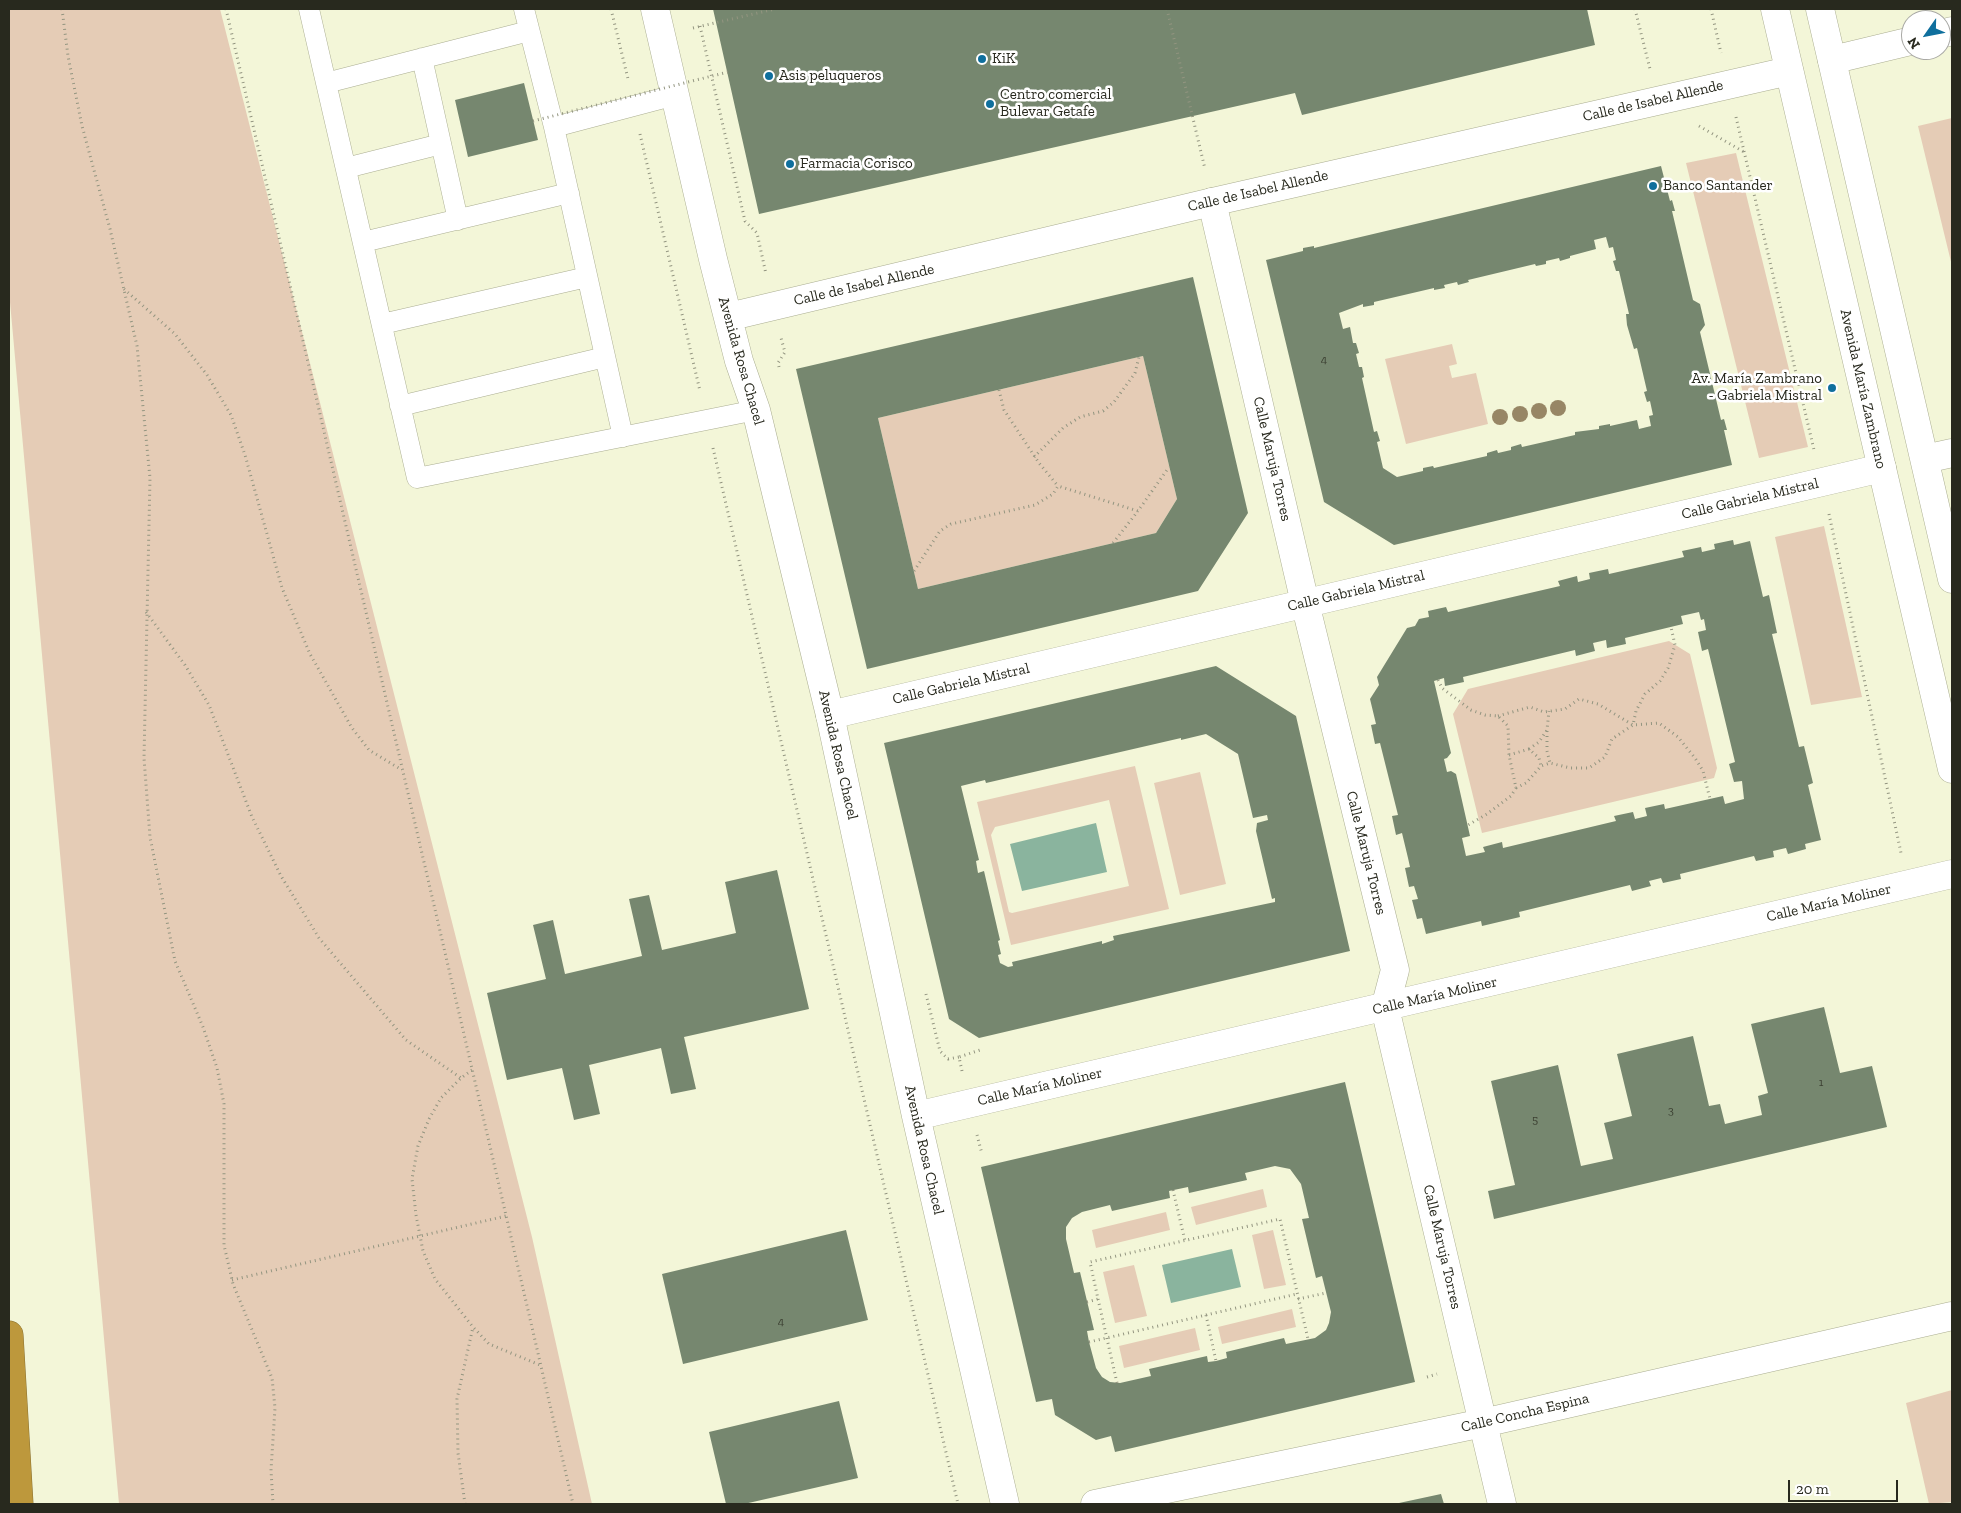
<!DOCTYPE html>
<meta charset="utf-8">
<style>
body{margin:0}
#map{position:relative;width:1961px;height:1513px;overflow:hidden;background:#f3f6d8;font-family:"Zilla Slab",serif}
canvas{display:block}
.frame{position:absolute;inset:0;border:10px solid #28291e;pointer-events:none}
.north{position:absolute;left:1901px;top:10px;width:50px;height:50px;box-sizing:border-box;background:#fff;border:1px solid #a9a9a5;border-radius:50%;rotate:237deg;font-size:14px;font-weight:700;line-height:20px;text-align:center;color:#28291e}
.north::after{content:'';display:block;margin:auto;width:18px;height:22px;background:#0f6f9d;clip-path:polygon(50% 0,100% 100%,50% 72%,0 100%)}
.scale{position:absolute;left:1788px;top:1480px;width:110px;height:22px;box-sizing:border-box;border:2px solid #28291e;border-top:0;padding-left:6px;font-size:15px;line-height:18px;white-space:nowrap;color:#28291e;-webkit-text-stroke:4px #fff;paint-order:stroke}
</style>
<div id="map">
<canvas width="1961" height="1513"></canvas>
<div class="frame"></div>
<div class="north">N</div>
<div class="scale">20 m</div>
</div>
<script>
const context = document.querySelector('canvas').getContext('2d');
context.lineJoin = 'round';
function fill(path, color) { context.fillStyle = color; context.fill(path, 'evenodd'); }
const shape = rows => new Path2D(rows.map(r => 'M' + r).join(''));
function stroke(path, color, width, dash) { context.strokeStyle = color; context.lineWidth = width; context.lineCap = dash ? 'butt' : 'round'; context.setLineDash(dash || []); context.stroke(path); }
function write(font, color, halo, rows, align = 'center') {
  context.font = font + ' "Zilla Slab",serif'; context.lineWidth = 5; context.setLineDash([]); context.textBaseline = 'middle'; context.strokeStyle = halo; context.fillStyle = color; for (const [text, x, y, turn = 0] of rows) {
    context.save(); context.translate(x, y); context.rotate((+turn || 0) * Math.PI / 180); context.textAlign = isNaN(turn) ? turn : align; if (halo) context.strokeText(text, 0, 0); context.fillText(text, 0, 0); context.restore();
  }
}
const green = shape([
 [9,9,220,9,532,1237,592,1504,119,1504,9,291],
 [1952,118,1952,266,1918,126],
 [1736,153,1808,447,1759,458,1686,163],
 [1452,344,1457,364,1449,366,1452,378,1476,373,1488,424,1406,444,1385,359],
 [1143,356,1177,499,1156,533,918,589,878,418],
 [1824,526,1862,697,1811,705,1775,537],
 [1669,641,1690,654,1717,768,1714,778,1482,833,1453,714,1468,689],
 [1135,766,1169,909,1011,945,977,802],
 [1109,800,1129,886,1012,913,1009,912,991,835,995,827],
 [1200,772,1226,884,1180,895,1154,783],
 [1263,1189,1267,1207,1196,1225,1191,1207],
 [1166,1212,1170,1230,1096,1248,1092,1230],
 [1273,1230,1286,1285,1264,1289,1252,1235],
 [1134,1265,1147,1316,1115,1323,1103,1272],
 [1292,1309,1296,1327,1222,1344,1218,1327],
 [1195,1328,1200,1350,1124,1368,1119,1346],
 [1952,1390,1952,1502,1929,1504,1906,1403]
]);
const water = shape([
 [1096,823,1107,872,1022,891,1010,844],
 [1232,1249,1241,1287,1171,1303,1162,1265]
]);
const building = shape([
 [713,9,1587,9,1595,45,1302,115,1295,93,759,214],
 [524,83,538,140,468,157,455,100],
 [1661,166,1670,201,1672,200,1675,211,1672,211,1693,300,1700,304,1705,325,1700,332,1721,420,1724,419,1727,430,1724,430,1732,465,1394,545,1324,502,1266,260,1303,251,1303,248,1314,246,1314,248],
 [1606,237,1609,248,1613,247,1616,260,1613,261,1616,271,1619,271,1629,314,1626,314,1627,325,1634,349,1637,348,1647,391,1644,392,1647,402,1650,401,1653,415,1649,416,1651,426,1639,429,1637,420,1610,426,1610,424,1599,426,1599,429,1575,432,1575,435,1522,447,1521,444,1511,447,1511,450,1498,453,1497,450,1487,453,1487,456,1434,468,1433,466,1423,468,1423,471,1397,477,1383,468,1377,442,1380,441,1377,431,1374,432,1362,378,1364,377,1362,367,1359,367,1356,354,1359,353,1356,343,1353,343,1350,327,1343,329,1339,313,1363,304,1363,307,1374,305,1374,302,1434,288,1434,290,1445,288,1444,285,1457,282,1458,285,1469,282,1468,280,1535,264,1536,266,1546,264,1546,261,1559,258,1560,261,1570,258,1570,256,1596,249,1594,240],
 [1193,277,1248,513,1198,591,867,669,796,369],
 [1143,356,1177,499,1156,533,918,589,878,418],
 [1733,540,1734,545,1750,541,1763,597,1769,595,1777,633,1772,634,1799,747,1804,746,1813,783,1808,785,1821,840,1805,844,1806,849,1788,854,1786,848,1773,851,1774,857,1756,861,1754,856,1680,874,1681,879,1663,883,1661,878,1649,881,1651,886,1632,891,1630,885,1519,912,1520,917,1482,926,1481,921,1426,934,1422,918,1417,919,1412,900,1418,899,1414,886,1409,887,1405,868,1410,867,1408,858,1402,833,1396,835,1392,816,1398,815,1380,743,1375,744,1371,725,1376,724,1370,699,1379,685,1377,677,1407,628,1415,626,1419,619,1429,617,1428,611,1446,607,1448,612,1560,586,1558,581,1577,576,1578,582,1590,579,1589,573,1608,569,1609,574,1684,557,1682,551,1701,547,1702,552,1715,549,1714,544],
 [1699,612,1701,620,1704,619,1706,630,1698,632,1702,651,1708,649,1735,762,1729,764,1734,782,1742,781,1744,799,1725,804,1723,796,1665,809,1664,804,1645,808,1647,816,1635,819,1633,812,1614,816,1616,821,1503,848,1502,842,1483,847,1485,852,1466,856,1462,838,1470,836,1456,774,1451,771,1447,772,1444,759,1447,758,1451,753,1434,681,1444,678,1445,686,1464,682,1463,677,1575,650,1576,656,1595,651,1593,643,1606,640,1607,648,1626,644,1625,638,1683,624,1681,616],
 [1216,666,1296,716,1350,951,979,1038,949,1019,884,743],
 [1206,734,1238,754,1253,818,1267,815,1268,820,1257,823,1256,831,1272,899,1275,898,1275,902,1113,936,1114,940,1102,944,1102,941,1012,962,1013,966,1008,967,1000,963,998,955,1001,954,998,941,1000,940,984,871,978,873,976,861,979,860,961,786,985,780,986,783,1181,738,1181,740],
 [777,870,809,1009,684,1037,696,1089,671,1094,661,1048,589,1065,600,1114,574,1120,562,1068,507,1080,487,993,546,979,533,925,553,920,565,974,642,956,629,899,649,895,662,950,736,933,725,882],
 [1824,1007,1840,1073,1872,1066,1887,1127,1494,1219,1488,1191,1515,1185,1491,1081,1558,1065,1581,1166,1613,1159,1604,1123,1632,1116,1617,1054,1693,1036,1709,1106,1720,1104,1725,1124,1762,1115,1758,1096,1768,1093,1751,1024],
 [1345,1082,1415,1382,1115,1452,1111,1436,1096,1440,1055,1415,1052,1399,1036,1402,981,1167],
 [1275,1166,1290,1169,1301,1184,1309,1218,1302,1219,1316,1278,1322,1276,1331,1312,1329,1323,1326,1330,1315,1338,1286,1344,1284,1338,1226,1352,1227,1358,1216,1361,1208,1362,1207,1356,1149,1369,1151,1376,1120,1383,1110,1382,1102,1377,1096,1368,1089,1342,1087,1331,1094,1330,1080,1272,1074,1273,1066,1239,1066,1227,1072,1218,1082,1212,1110,1205,1112,1211,1170,1198,1169,1191,1188,1187,1189,1193,1247,1180,1245,1173],
 [846,1230,868,1320,683,1364,662,1274],
 [839,1401,858,1478,744,1504,726,1504,709,1432],
 [1441,1494,1444,1504,1399,1504,1399,1503]
]);
const path = shape([
 [62,9,68,56,82,126,110,229,137,346,150,478,144,758,150,837,175,961,203,1027,217,1068,224,1104,224,1245,233,1284,272,1378,275,1408,271,1470,273,1504],
 [226,9,573,1504],
 [611,9,628,79],
 [1167,9,1205,169],
 [1635,9,1650,69],
 [1711,9,1721,53],
 [700,26,745,221,757,233,766,274],
 [693,28,775,9],
 [1736,117,1814,450],
 [1699,126,1744,152],
 [640,134,700,391],
 [124,289,175,334,207,375,231,415,245,455,282,588,310,654,352,728,369,750,402,770],
 [779,367,778,363,785,352,781,338],
 [999,390,1004,410,1039,463,1058,486],
 [713,448,958,1504],
 [1034,457,1063,428,1080,417,1103,411,1114,402,1135,373,1139,357],
 [1829,514,1901,853],
 [1113,543,1138,511],
 [914,571,940,531,951,524,1035,505,1053,494,1058,486,1138,511,1169,467],
 [146,612,185,665,209,705,252,817,281,876,319,938,406,1040,461,1078],
 [1438,680,1442,688,1471,710,1485,715,1498,716,1508,726,1509,755,1516,788,1511,796,1487,814,1468,825],
 [1498,716,1530,707,1544,712,1565,709,1579,699,1598,704,1633,725,1659,723,1678,737,1695,758,1703,771,1710,799],
 [1547,731,1547,751,1550,763],
 [1529,749,1539,742,1547,730,1549,711],
 [1509,755,1529,749,1539,758,1541,766],
 [1516,788,1526,783,1541,766,1550,763,1570,768,1589,768,1605,757,1612,739,1633,725,1636,711,1645,694,1660,681,1668,668,1675,645,1671,627],
 [926,994,940,1051,948,1059,959,1057],
 [472,1070,461,1078,441,1098,429,1119,418,1146,412,1179,416,1215,423,1251,435,1279,473,1327,489,1344,540,1365],
 [962,1071,959,1057,983,1049],
 [977,1135,982,1154],
 [1173,1190,1185,1241],
 [232,1280,506,1216],
 [1098,1299,1117,1383],
 [1298,1299,1326,1293],
 [1087,1302,1098,1299,1090,1262,1280,1219,1308,1339],
 [1206,1315,1216,1361],
 [1089,1342,1297,1294],
 [1427,1377,1437,1374],
 [465,1504,458,1453,457,1399,473,1327]
]);
const service = shape([
 [309,9,417,478,756,410],
 [524,9,554,127,675,95],
 [422,58,458,220],
 [326,83,529,31],
 [554,127,623,437],
 [346,168,441,144],
 [363,242,569,193],
 [382,324,587,277],
 [400,406,605,357]
]);
const pedestrian = shape([
 [1212,202,1305,603,1395,970,1385,1008],
 [1925,459,1952,453],
 [830,715,1882,468],
 [1095,1504,1483,1423]
]);
const minor = shape([
 [655,9,713,259,739,361,756,410,830,715,916,1116,1005,1504],
 [1941,34,1952,31],
 [1832,60,1911,41],
 [728,317,1212,202,1789,71],
 [1385,1008,1502,1504],
 [916,1116,1952,874],
 [1483,1423,1952,1316]
]);
const tertiary = shape([
 [1775,9,1952,769],
 [1820,9,1952,579]
]);
const motorway = shape([
 [9,1335,19,1504]
]);
const pathBridge = shape([
 [533,121,728,72]
]);
const trees = [
 [1558,408],
 [1539,411],
 [1520,414],
 [1500,417]
];
const markers = [
 [982,59,5,"#0f6f9d"],
 [769,76,5,"#0f6f9d"],
 [990,104,5,"#0f6f9d"],
 [790,164,5,"#0f6f9d"],
 [1653,186,5,"#0f6f9d"],
 [1832,388,5,"#0f6f9d"]
];
const numberNames = [
 ["4",1324,360],
 ["1",1821,1083],
 ["3",1671,1111],
 ["5",1535,1120],
 ["4",781,1322]
];
const poiNames = [
 ["KiK",992,59],
 ["Asis peluqueros",779,76],
 ["Centro comercial",1000,95],
 ["Bulevar Getafe",1000,112],
 ["Farmacia Corisco",800,164],
 ["Banco Santander",1663,186],
 ["Av. María Zambrano",1822,379,"right"],
 ["- Gabriela Mistral",1822,396,"right"]
];
const streetNames = [
 ["Calle de Isabel Allende",1653,101,-13],
 ["Calle de Isabel Allende",1258,191,-13],
 ["Calle de Isabel Allende",864,285,-13],
 ["Avenida Rosa Chacel",741,361,74],
 ["Avenida María Zambrano",1863,389,77],
 ["Calle Maruja Torres",1272,459,77],
 ["Calle Gabriela Mistral",1750,499,-13],
 ["Calle Gabriela Mistral",1356,591,-13],
 ["Calle Gabriela Mistral",961,684,-13],
 ["Avenida Rosa Chacel",838,755,77],
 ["Calle Maruja Torres",1366,853,76],
 ["Calle María Moliner",1829,903,-13],
 ["Calle María Moliner",1435,996,-13],
 ["Calle María Moliner",1040,1087,-13],
 ["Avenida Rosa Chacel",924,1150,77],
 ["Calle Maruja Torres",1442,1247,77],
 ["Calle Concha Espina",1525,1413,-13]
];
fill(green, '#e5ccb6');
fill(water, '#8ab49e');
fill(building, '#76876f');
stroke(service, '#abae92', 21);
stroke(pedestrian, '#abae92', 29);
stroke(minor, '#abae92', 29);
stroke(tertiary, '#abae92', 29);
stroke(motorway, '#897132', 29);
stroke(path, '#939580', 3, [1, 4]);
stroke(service, '#fff', 20);
stroke(pedestrian, '#fff', 28);
stroke(minor, '#fff', 28);
stroke(tertiary, '#fff', 28);
stroke(motorway, '#bd983c', 28);
stroke(pathBridge, '#939580', 3, [1, 4]);
context.fillStyle = '#978665';
for (const [x, y] of trees) { context.beginPath(); context.arc(x, y, 8, 0, 2 * Math.PI); context.fill(); }
for (const [x, y, r, color] of markers) { const dot = new Path2D(); dot.arc(x, y, r, 0, 2 * Math.PI); context.fillStyle = color; context.fill(dot); stroke(dot, '#fff', 2); }
write('12px', '#3c4032', null, numberNames);
write('15px', '#28291e', '#fff', poiNames, 'left');
write('15px', '#28291e', '#fff', streetNames);
</script>
